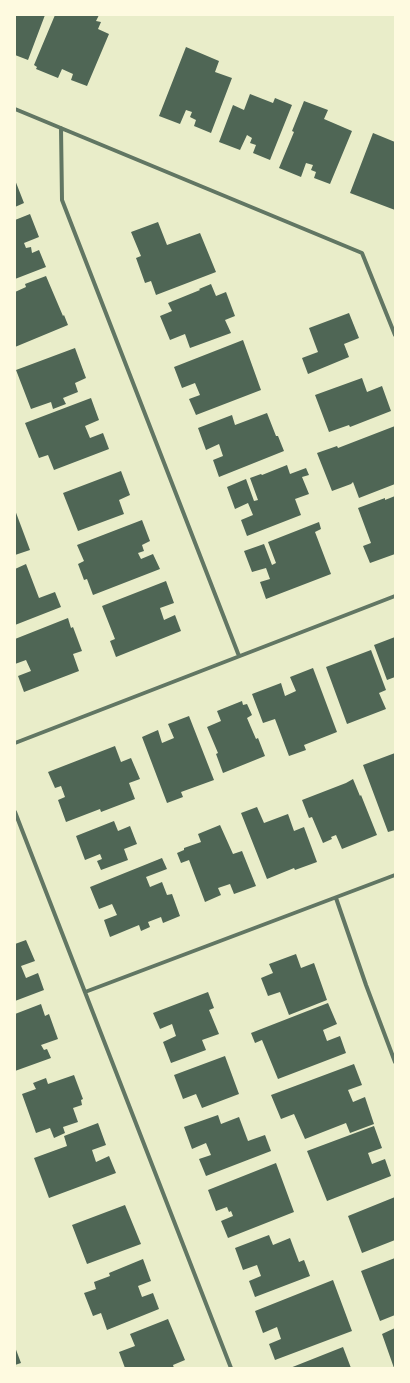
<!DOCTYPE html>
<style>
body{margin:0}
#map{position:relative;width:410px;height:1383px;overflow:hidden;background:#e9edc9;font-family:"Fira Sans Condensed",sans-serif}
canvas{display:block}
.frame{position:absolute;inset:0;border:16px solid #fefae0;pointer-events:none}
</style>
<div id="map">
<canvas width="410" height="1383"></canvas>
<div class="frame"></div>
</div>
<script>
const context = document.querySelector('canvas').getContext('2d');
context.lineJoin = 'round';
function fill(path, color) { context.fillStyle = color; context.fill(path, 'evenodd'); }
const shape = rows => new Path2D(rows.map(r => 'M' + r).join(''));
function stroke(path, color, width, dash) { context.strokeStyle = color; context.lineWidth = width; context.lineCap = dash ? 'butt' : 'round'; context.setLineDash(dash || []); context.stroke(path); }
const building = shape([
 [15,15,45,15,28,60,15,55],
 [55,15,99,15,96,21,101,22,98,29,109,34,87,86,71,80,73,74,62,69,58,78,36,69,37,67,34,65],
 [186,47,219,61,215,72,232,78,211,133,194,126,196,120,190,117,192,112,186,110,180,124,159,116],
 [250,94,273,103,275,98,292,105,270,160,253,153,256,145,250,143,252,138,247,135,240,150,219,142,233,105,244,110],
 [304,101,328,110,324,119,352,131,330,184,314,178,316,172,311,170,313,165,306,163,301,177,279,168,294,132,292,131],
 [373,133,395,142,395,210,350,193],
 [15,180,24,203,15,207],
 [30,214,39,237,24,243,26,248,31,247,32,253,39,250,46,267,15,279,15,220],
 [158,222,167,245,200,233,216,272,156,295,151,281,145,283,136,258,141,256,131,232],
 [46,276,63,316,64,315,68,325,15,347,15,292,26,287,25,284],
 [211,284,216,296,226,292,235,316,225,320,231,333,190,348,185,334,170,340,160,316,172,311,168,303,200,290,199,289],
 [349,313,359,338,344,344,349,357,308,374,302,358,318,352,309,328],
 [243,340,261,390,196,415,189,399,200,395,195,383,182,388,174,367],
 [75,348,86,378,75,383,78,392,63,398,66,404,53,409,51,402,31,409,16,370],
 [362,378,367,392,382,386,391,411,350,427,349,425,329,432,315,395],
 [91,398,99,420,85,426,90,438,103,433,109,449,54,470,48,455,39,458,25,423],
 [267,413,276,436,278,436,284,451,219,477,213,460,223,456,219,444,206,450,198,428,232,415,235,425],
 [395,426,395,484,359,498,353,482,351,484,332,491,317,453,337,446,338,448],
 [287,465,290,474,306,468,309,475,302,477,309,494,295,499,301,515,247,536,241,520,253,515,248,503,235,509,227,487,246,479,254,501,258,500,250,478,261,474,262,475],
 [121,471,130,495,119,500,124,514,78,531,63,493],
 [395,496,395,554,370,563,363,546,371,543,358,508,385,498,385,500],
 [15,510,30,550,15,555],
 [142,520,150,541,142,545,144,551,138,553,141,559,153,554,160,569,93,595,87,579,84,580,78,564,84,561,77,545],
 [319,522,321,529,315,532,331,574,266,599,260,582,270,579,266,568,252,572,244,551,264,544,272,565,276,563,268,542],
 [26,564,39,598,55,592,61,607,15,625,15,569],
 [166,581,174,603,160,608,164,620,175,615,181,631,116,657,110,641,115,639,102,606],
 [68,618,71,628,73,627,82,651,73,654,79,671,24,692,18,676,31,671,26,660,15,664,15,639],
 [395,637,395,677,387,680,374,645],
 [371,650,386,690,379,693,386,709,347,724,326,667],
 [313,668,337,732,304,745,306,750,289,756,275,719,263,723,252,694,281,683,285,696,296,691,290,677],
 [242,701,243,705,247,704,252,715,247,718,256,739,258,738,265,756,223,773,216,754,218,753,207,727,221,721,217,711],
 [189,716,214,780,181,792,183,797,167,803,142,737,158,730,162,743,174,738,168,724],
 [115,746,121,762,131,758,140,779,129,783,135,799,101,812,100,809,66,822,58,800,65,797,61,786,55,788,48,772],
 [395,753,395,830,388,832,363,765],
 [353,779,360,796,361,795,377,835,342,849,336,835,331,837,332,839,323,843,312,817,309,818,302,800,346,783],
 [257,807,264,823,288,814,294,831,304,827,317,862,295,870,294,868,267,879,241,813],
 [114,821,118,831,130,826,137,844,124,849,128,860,101,870,97,861,102,859,100,854,85,860,76,836],
 [220,825,233,854,242,851,256,886,234,894,230,884,218,888,221,895,205,902,189,860,181,863,177,853,184,850,184,848,201,842,198,834],
 [162,858,167,869,146,877,150,887,162,882,167,895,172,894,180,916,163,923,161,917,148,922,150,927,141,931,139,925,110,937,104,920,117,915,112,904,99,909,90,887],
 [26,940,35,961,21,966,26,978,38,973,44,990,15,1001,15,944],
 [296,954,301,968,314,963,327,1000,289,1015,280,992,268,996,261,978,273,973,269,964],
 [208,992,214,1008,209,1010,219,1034,202,1040,206,1050,171,1063,163,1042,176,1036,172,1024,160,1029,153,1013],
 [328,1003,337,1024,323,1030,327,1041,340,1036,346,1053,278,1079,262,1040,255,1043,251,1033],
 [41,1004,45,1016,49,1014,58,1039,41,1045,44,1050,47,1049,51,1058,15,1071,15,1014],
 [225,1056,239,1094,202,1108,196,1094,183,1099,174,1075],
 [354,1064,362,1085,348,1090,353,1102,365,1097,374,1124,350,1133,346,1123,305,1139,294,1114,281,1119,271,1095],
 [74,1075,83,1099,81,1100,82,1105,73,1108,78,1122,63,1127,65,1133,54,1138,50,1128,36,1133,22,1094,36,1089,33,1083,46,1078,48,1084],
 [218,1115,221,1124,239,1117,248,1141,265,1135,271,1151,206,1176,199,1159,211,1155,206,1143,192,1149,184,1127],
 [98,1123,106,1145,92,1150,96,1162,109,1156,116,1173,49,1198,34,1158,67,1146,64,1136],
 [374,1126,382,1148,368,1153,372,1164,385,1159,391,1176,327,1201,307,1151],
 [276,1163,294,1212,228,1238,221,1221,233,1216,231,1211,229,1212,227,1207,216,1211,208,1190],
 [395,1197,395,1240,362,1253,348,1216],
 [125,1205,141,1244,87,1264,72,1225],
 [269,1235,273,1245,290,1238,299,1262,304,1260,310,1276,255,1297,249,1281,261,1276,257,1265,243,1270,235,1248],
 [395,1258,395,1315,380,1321,361,1271],
 [143,1259,151,1281,138,1286,142,1297,153,1293,159,1309,107,1330,101,1313,93,1316,84,1293,96,1289,94,1282,110,1276,109,1273],
 [333,1280,352,1331,275,1360,269,1344,281,1339,277,1327,263,1333,255,1311],
 [168,1319,185,1360,173,1365,174,1368,125,1368,119,1352,135,1346,130,1334],
 [395,1328,395,1368,394,1368,382,1334],
 [15,1347,21,1363,15,1365],
 [343,1347,351,1368,290,1368]
]);
const minor = shape([
 [15,109,362,253,395,335],
 [61,128,62,200,239,656],
 [15,743,395,596],
 [15,812,231,1368],
 [336,898,366,985,395,1062],
 [85,992,395,875]
]);
fill(building, '#4f6655');
stroke(minor, '#617663', 4);
</script>
